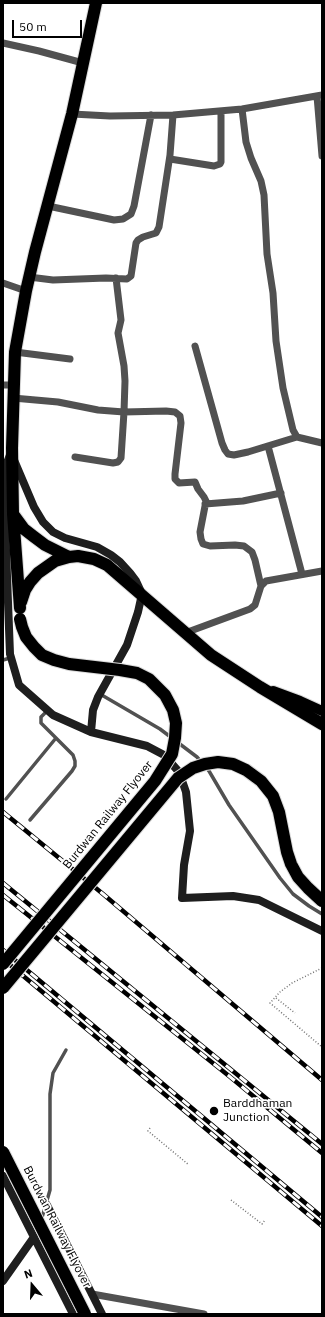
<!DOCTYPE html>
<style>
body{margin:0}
#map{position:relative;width:325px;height:1317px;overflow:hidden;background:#fff;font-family:"IBM Plex Sans",sans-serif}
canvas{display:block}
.frame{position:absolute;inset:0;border:4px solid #000;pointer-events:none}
.north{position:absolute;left:12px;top:1265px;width:40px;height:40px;-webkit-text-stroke:3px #fff;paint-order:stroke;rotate:341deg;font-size:11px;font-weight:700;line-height:16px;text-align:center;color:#000}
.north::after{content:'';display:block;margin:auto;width:14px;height:18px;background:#000;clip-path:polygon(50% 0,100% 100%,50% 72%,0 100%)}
.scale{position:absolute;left:12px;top:20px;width:70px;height:18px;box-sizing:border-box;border:2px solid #000;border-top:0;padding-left:5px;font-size:12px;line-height:14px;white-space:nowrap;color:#000;-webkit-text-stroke:3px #fff;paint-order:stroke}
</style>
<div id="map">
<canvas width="325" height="1317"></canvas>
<div class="frame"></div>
<div class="north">N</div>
<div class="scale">50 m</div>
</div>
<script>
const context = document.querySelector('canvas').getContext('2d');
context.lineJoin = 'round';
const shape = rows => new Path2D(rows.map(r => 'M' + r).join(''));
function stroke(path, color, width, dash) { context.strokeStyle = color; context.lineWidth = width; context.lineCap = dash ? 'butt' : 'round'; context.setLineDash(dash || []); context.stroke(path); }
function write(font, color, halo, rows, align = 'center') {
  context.font = font + ' "IBM Plex Sans",sans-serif'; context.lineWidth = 3.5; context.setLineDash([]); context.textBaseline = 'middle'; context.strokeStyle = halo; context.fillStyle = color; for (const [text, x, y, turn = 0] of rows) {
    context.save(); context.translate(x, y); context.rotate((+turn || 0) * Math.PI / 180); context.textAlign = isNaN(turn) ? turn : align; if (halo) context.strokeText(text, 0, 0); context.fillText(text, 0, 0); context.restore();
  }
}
const path = shape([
 [322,968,292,983,280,992,270,1003,322,1047],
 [276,998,295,1013],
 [150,1128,148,1131,189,1165],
 [231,1200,262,1224,265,1220]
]);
const lane = shape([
 [3,660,10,658],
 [100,694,160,729,197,757,209,771,229,805,280,878,293,894,309,906,322,914],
 [6,799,56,738],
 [30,820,72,771,75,766,75,761,73,755,41,723,41,717,47,711],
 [41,1221,50,1190,50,1094,53,1073,66,1050]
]);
const street = shape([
 [3,43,39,51,83,63],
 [317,96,322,156],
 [242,109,246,142,251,158,261,181,264,195,267,254,273,293,276,341,283,388,293,430,297,437,322,443],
 [72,114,110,116,173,115,242,109,322,95],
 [170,159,214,166,220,164,221,162,221,111],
 [48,206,114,220,123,219,131,214,134,206,151,115],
 [29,277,53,280,106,278,127,279,131,276,136,243,138,240,143,237,156,233,159,227,170,155,173,115],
 [3,283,26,291],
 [195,346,222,443,225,450,228,454,234,455,248,452,297,437],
 [15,352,70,359],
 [3,385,13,385],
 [13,398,58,402,98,410,124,412,166,411,175,412,180,416,181,423,175,474,175,479,179,483,195,482,198,489,204,497,206,501,200,532,201,539,203,544,210,546,235,545,244,546,252,552,255,560,261,586],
 [268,446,302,574],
 [75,457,113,463,118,462,121,458,124,412,125,381,124,366,118,333,121,320,116,278],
 [205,504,243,501,281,493],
 [185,633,250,609,255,605,261,586,266,581,322,571],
 [92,1294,204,1314]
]);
const secondary = shape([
 [10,455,3,473,10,654,19,685,53,715,91,732,147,746,164,755,179,772,186,792,190,831,184,865,182,898,233,896,259,900,322,931],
 [14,460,34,507,43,522,53,532,65,538,97,547,111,555,120,562,130,573,136,581,142,594,138,612,127,645,98,697,93,710,91,732],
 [3,1176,73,1314],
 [47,1205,102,1314],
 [3,1281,34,1237]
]);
const primary = shape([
 [273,691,300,701,322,711]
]);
const highway = shape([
 [13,514,24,529,33,536,45,545,69,557],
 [21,602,25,590,30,582,38,573,55,561,69,557,78,556,94,559,107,565,211,655,260,687,322,724],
 [20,608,13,514,12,448,15,352,26,291,35,252,72,114,96,3]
]);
const rail = shape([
 [3,812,103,894,322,1080],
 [3,883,322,1144],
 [3,895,229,1076,322,1153],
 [3,950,322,1217],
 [3,959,322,1226]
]);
const highwayBridge = shape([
 [3,964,155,781,172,754,175,738,176,723,173,710,165,695,149,679,137,673,120,670,69,664,54,660,42,655,34,647,26,637,22,627,20,619],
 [3,988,178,778,193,768,205,764,218,762,233,764,246,770,261,781,273,796,279,812,287,852,291,864,298,877,308,888,322,901],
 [3,1152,85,1314]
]);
const markers = [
 [214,1111,5,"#000"]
];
const streetNames = [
 ["Burdwan Railway Flyover",108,815,-51],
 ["Burdwan Railway Flyover",57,1227,63]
];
const poiNames = [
 ["Barddhaman",223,1104],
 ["Junction",223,1118]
];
stroke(primary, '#dbdbdb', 12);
stroke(highway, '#dbdbdb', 14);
stroke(path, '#737373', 1.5, [1, 2]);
stroke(lane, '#515151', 3.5);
stroke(street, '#515151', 7);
stroke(secondary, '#1e1e1e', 8);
stroke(primary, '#000', 10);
stroke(highway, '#000', 12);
stroke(rail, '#000', 4.5);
stroke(rail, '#fff', 3, [9]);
stroke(highwayBridge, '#dbdbdb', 14, []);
stroke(highwayBridge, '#000', 12);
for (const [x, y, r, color] of markers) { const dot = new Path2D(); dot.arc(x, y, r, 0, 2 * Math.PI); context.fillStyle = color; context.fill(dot); stroke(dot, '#fff', 1.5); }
write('12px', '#000', '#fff', streetNames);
write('12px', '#000', '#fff', poiNames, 'left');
</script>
